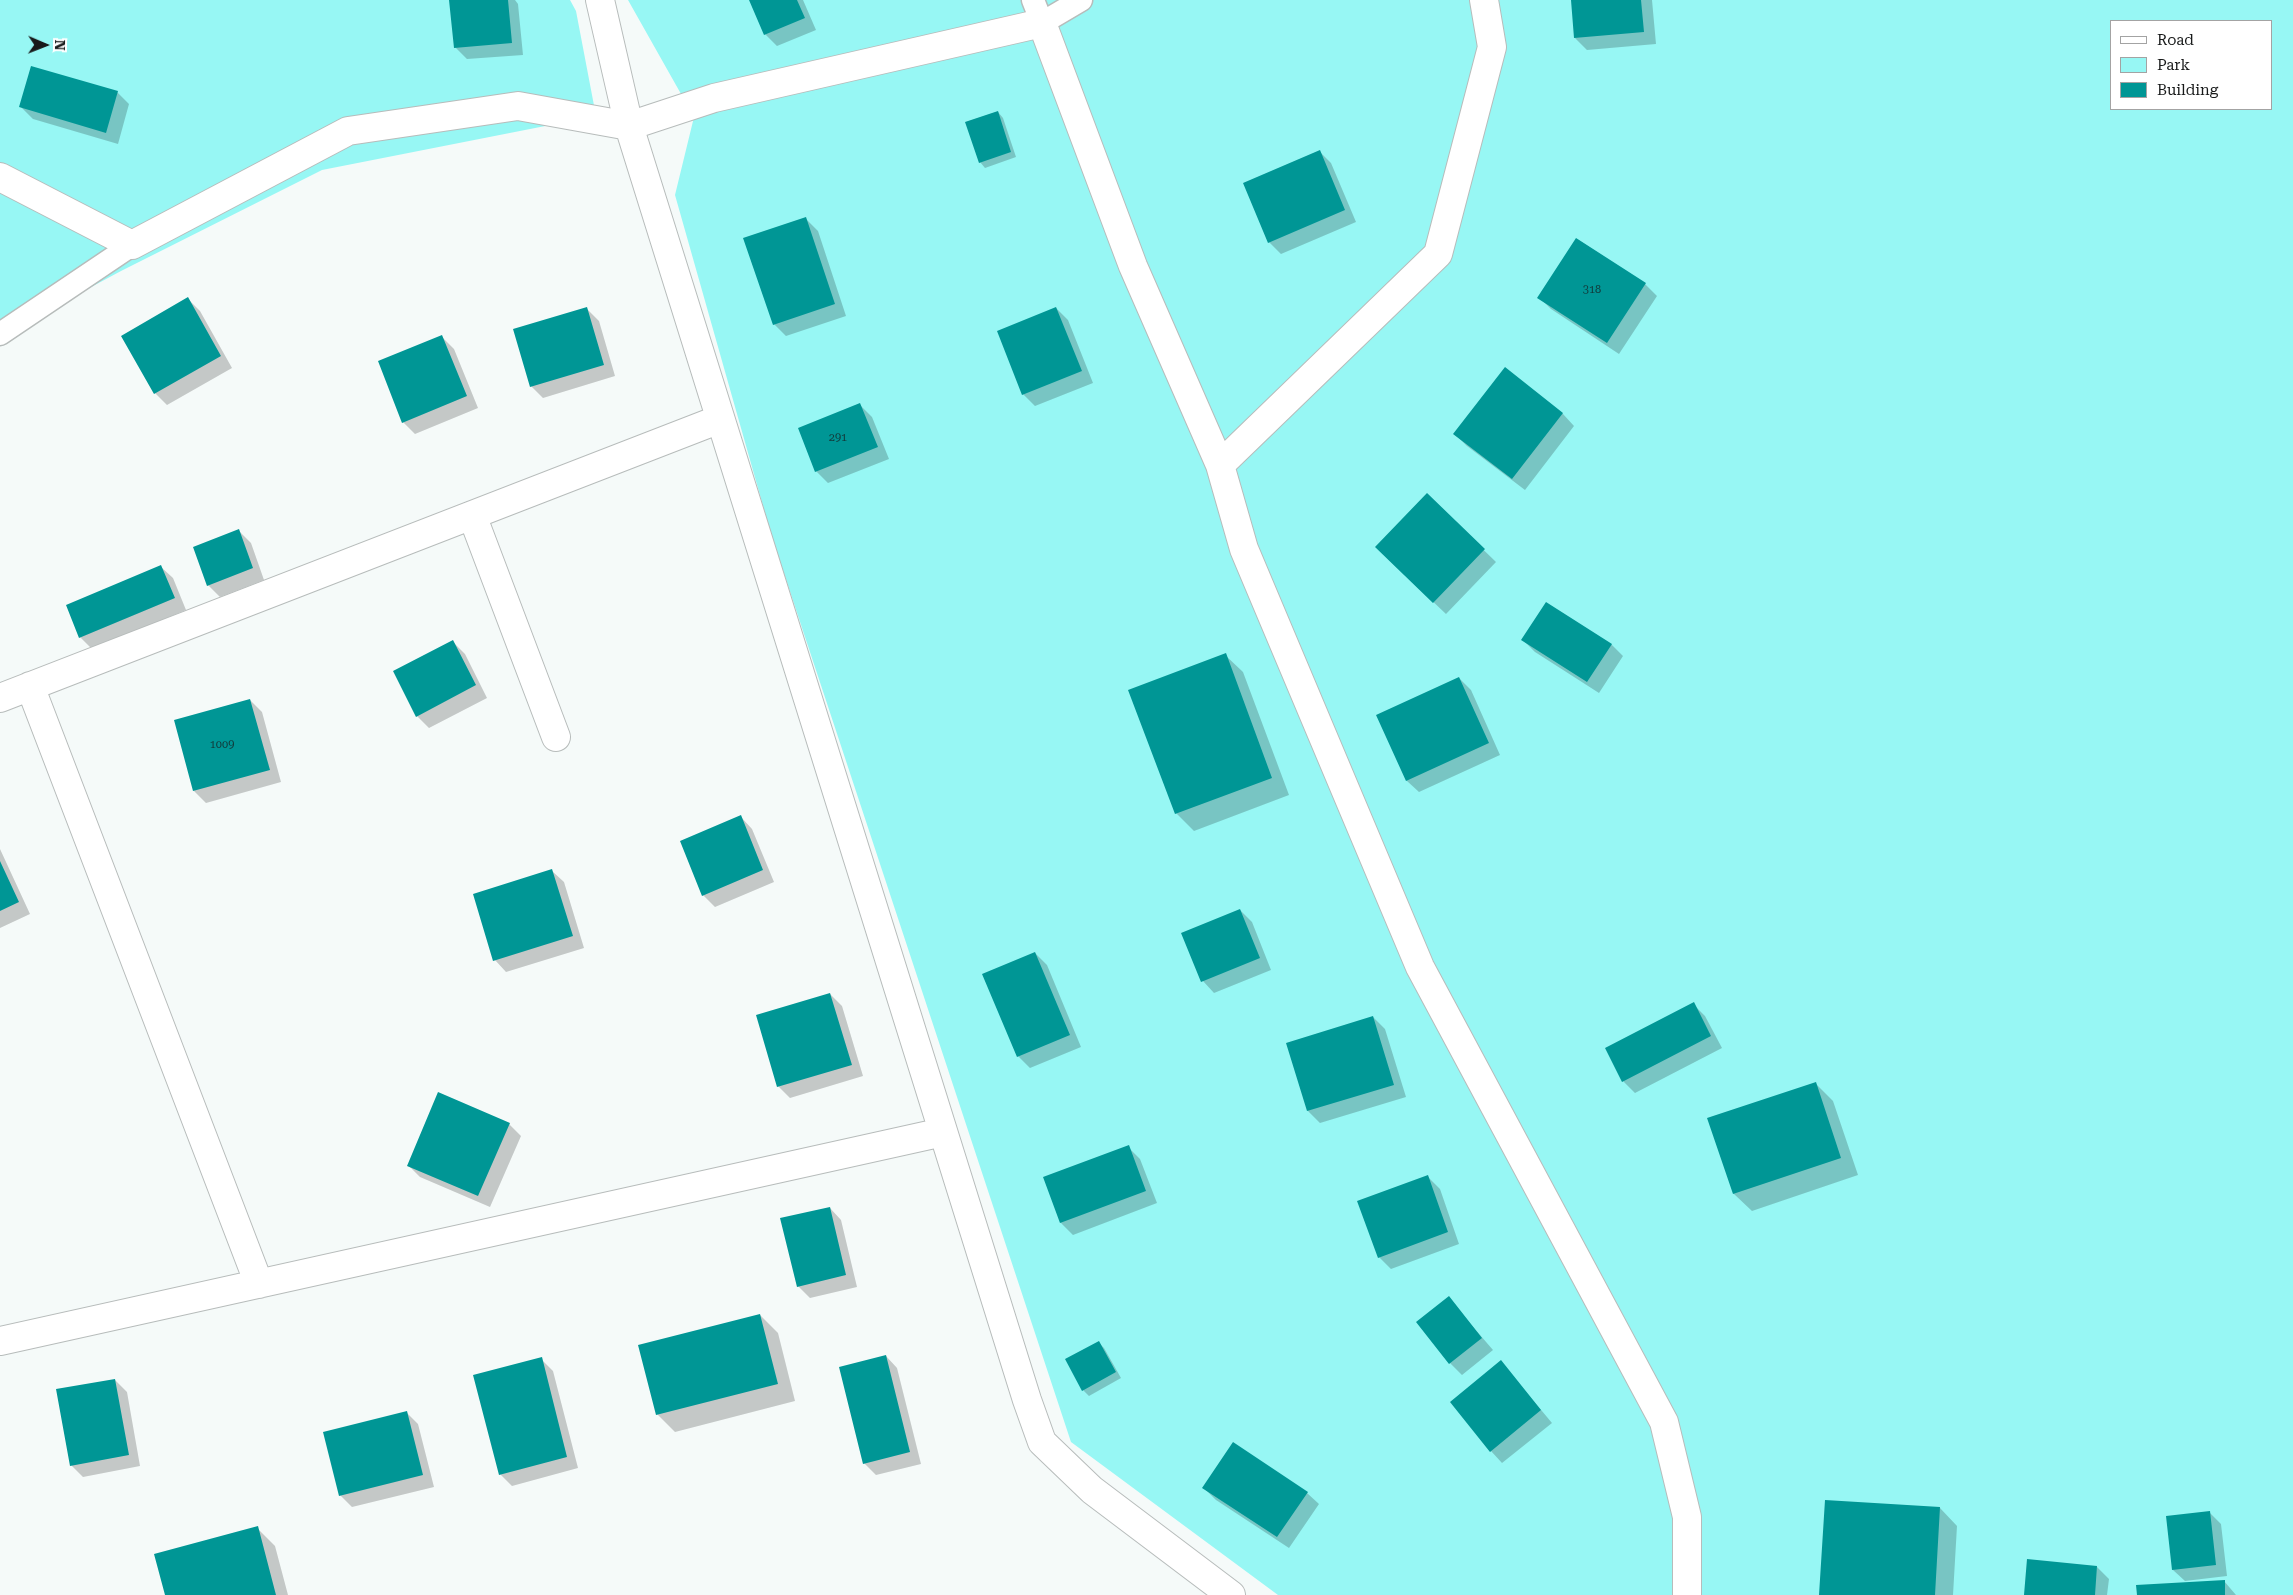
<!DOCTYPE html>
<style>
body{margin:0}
#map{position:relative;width:2293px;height:1595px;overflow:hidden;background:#f5faf9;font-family:"Roboto Serif",serif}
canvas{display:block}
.legend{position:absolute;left:2110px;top:20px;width:162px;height:90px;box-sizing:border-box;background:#fff;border:1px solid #a3a3a3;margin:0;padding:6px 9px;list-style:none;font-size:15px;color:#181a1a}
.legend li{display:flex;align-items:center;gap:10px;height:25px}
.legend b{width:25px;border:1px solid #a3a3a3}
.north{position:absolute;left:20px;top:20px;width:50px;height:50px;-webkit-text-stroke:4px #fff;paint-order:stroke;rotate:91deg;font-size:14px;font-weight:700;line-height:20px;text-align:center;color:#181a1a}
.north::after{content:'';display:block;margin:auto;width:18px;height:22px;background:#181a1a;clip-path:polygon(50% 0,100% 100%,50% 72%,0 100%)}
</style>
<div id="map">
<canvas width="2293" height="1595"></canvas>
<ul class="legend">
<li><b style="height:6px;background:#fff"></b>Road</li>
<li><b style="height:14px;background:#97f7f4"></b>Park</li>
<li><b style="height:14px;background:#009695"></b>Building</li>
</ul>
<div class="north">N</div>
</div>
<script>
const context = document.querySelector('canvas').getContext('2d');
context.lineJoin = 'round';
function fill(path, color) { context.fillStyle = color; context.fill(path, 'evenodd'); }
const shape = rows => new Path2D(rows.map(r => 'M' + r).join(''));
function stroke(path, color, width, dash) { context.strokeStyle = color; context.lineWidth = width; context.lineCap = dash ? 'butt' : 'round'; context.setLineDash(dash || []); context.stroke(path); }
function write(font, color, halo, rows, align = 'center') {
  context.font = font + ' "Roboto Serif",serif'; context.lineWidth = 5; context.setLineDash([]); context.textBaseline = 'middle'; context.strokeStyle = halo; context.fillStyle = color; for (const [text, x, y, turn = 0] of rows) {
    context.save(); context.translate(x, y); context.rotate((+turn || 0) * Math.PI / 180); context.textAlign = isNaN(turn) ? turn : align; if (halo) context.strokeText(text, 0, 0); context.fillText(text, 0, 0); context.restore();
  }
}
const green = shape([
 [0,0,570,0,576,11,596,116,322,170,121,271,0,336],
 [628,0,2293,0,2293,1595,1278,1595,1071,1442,771,534,675,195,694,117],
 [2112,21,2272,21,2272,109,2112,109]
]);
const shadow = shape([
 [451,0,515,0,518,4,523,55,467,59,455,47],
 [750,0,803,0,816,30,777,46,765,34],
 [1572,0,1652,0,1656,44,1587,50,1575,38],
 [117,92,129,104,118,144,33,119,21,107],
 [998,112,1003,118,1016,157,985,168,980,162],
 [1319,151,1331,163,1356,222,1281,254,1269,242],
 [806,219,818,231,846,316,786,336,774,324],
 [1577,239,1645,284,1657,296,1619,354,1551,309,1539,297],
 [188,299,200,311,232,368,167,405,155,393,122,336],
 [1056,308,1068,320,1093,383,1035,406,1023,394],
 [587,309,599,321,615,376,543,398,531,386],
 [442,337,454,349,478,408,415,434,403,422],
 [1505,369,1563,414,1574,426,1525,490,1467,446,1455,434],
 [860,405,872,417,889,459,828,483,816,471],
 [1427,495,1496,562,1446,614,1388,559],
 [239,531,251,543,264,580,220,597,208,585],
 [161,567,173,578,186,610,92,649,80,637],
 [1523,640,1611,644,1623,656,1599,693,1535,652],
 [453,642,465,654,487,698,429,728,417,716],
 [1225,655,1243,672,1289,795,1194,831,1176,813],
 [1459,678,1471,690,1500,755,1419,792,1407,781,1378,716],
 [250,700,262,712,281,782,206,803,194,791],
 [741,817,752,829,774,882,715,907,703,895],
 [0,849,30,914,0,928],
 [552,871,564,882,584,948,506,972,495,960],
 [1240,910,1252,922,1271,970,1214,993,1203,981,1183,934],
 [1035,953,1047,965,1081,1047,1030,1068,1018,1056],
 [830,994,842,1006,863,1076,790,1098,778,1086],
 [1693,1004,1705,1016,1722,1048,1635,1093,1623,1081],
 [1373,1017,1385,1029,1406,1097,1320,1123,1308,1111,1288,1044],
 [1815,1083,1833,1101,1858,1175,1752,1211,1734,1194,1709,1119],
 [509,1124,521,1136,490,1207,420,1177,408,1165],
 [1128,1147,1140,1159,1157,1203,1073,1235,1061,1223,1044,1178],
 [1428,1177,1440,1189,1459,1244,1391,1269,1379,1257],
 [830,1208,841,1220,857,1287,810,1298,798,1286],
 [1448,1298,1493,1350,1462,1375,1450,1363],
 [760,1315,778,1333,795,1401,675,1432,657,1414],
 [1098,1342,1104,1348,1121,1378,1089,1396,1083,1390],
 [886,1356,897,1368,921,1464,876,1475,864,1463],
 [541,1359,553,1371,578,1468,512,1486,500,1474],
 [1501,1362,1552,1423,1502,1463,1491,1451],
 [115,1380,127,1392,140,1466,83,1477,71,1465],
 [406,1412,418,1424,434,1487,352,1507,340,1495],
 [1204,1488,1307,1493,1319,1504,1289,1548,1216,1500],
 [1940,1508,1957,1526,1953,1595,1820,1595],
 [2209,1512,2221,1524,2227,1576,2185,1581,2173,1570],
 [257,1528,275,1546,288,1595,166,1595],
 [2097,1567,2109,1579,2107,1595,2025,1595],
 [2224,1581,2236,1595,2138,1595]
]);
const building = shape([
 [449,0,508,0,512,43,454,48],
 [749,0,797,0,805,18,764,35],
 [1571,0,1641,0,1644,32,1574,38],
 [31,66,118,91,106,133,19,107],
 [998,111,1011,152,979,163,965,122],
 [1320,150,1345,210,1268,243,1243,183],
 [806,217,835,304,773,325,743,238],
 [1576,238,1646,283,1607,343,1537,298],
 [188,297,221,356,154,394,121,336],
 [587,307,604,365,530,387,513,329],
 [1056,307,1082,371,1022,395,997,331],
 [442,335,467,396,402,423,378,361],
 [1505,367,1563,413,1512,479,1453,434],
 [860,403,878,447,815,472,798,428],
 [1427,493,1485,549,1433,603,1375,547],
 [239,529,253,568,207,586,193,547],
 [161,565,175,598,79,638,66,605],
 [1546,602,1612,644,1587,682,1521,640],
 [453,640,476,685,416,717,393,671],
 [1226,653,1272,778,1175,814,1128,690],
 [1459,677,1489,743,1406,781,1376,715],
 [250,699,270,770,193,791,174,720],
 [741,815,763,870,702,896,680,841],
 [0,861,19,902,0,911],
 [552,869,573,936,493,961,473,894],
 [1240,909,1260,958,1201,982,1181,933],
 [1035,952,1070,1035,1017,1057,982,974],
 [830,993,852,1065,777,1087,756,1015],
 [1694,1002,1711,1036,1622,1082,1605,1048],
 [1373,1016,1394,1085,1307,1111,1286,1043],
 [1816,1082,1841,1158,1733,1194,1707,1118],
 [438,1092,510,1123,478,1196,407,1166],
 [1129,1145,1146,1191,1060,1223,1043,1177],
 [1428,1175,1448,1232,1378,1258,1357,1201],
 [830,1207,846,1275,797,1287,780,1218],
 [1449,1296,1482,1338,1449,1364,1416,1322],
 [760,1314,778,1384,656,1415,638,1345],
 [1099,1341,1116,1372,1082,1391,1065,1359],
 [886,1355,910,1452,863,1464,839,1367],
 [542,1357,567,1457,499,1475,473,1375],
 [1501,1360,1541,1410,1490,1452,1450,1402],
 [115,1379,129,1455,70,1466,56,1389],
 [407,1411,423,1475,339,1496,323,1432],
 [1233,1442,1308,1492,1277,1537,1202,1488],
 [1825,1500,1940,1507,1935,1595,1819,1595],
 [2210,1511,2216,1565,2172,1570,2166,1516],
 [258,1526,276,1595,165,1595,154,1554],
 [2027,1559,2097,1566,2095,1595,2024,1595],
 [2225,1580,2225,1595,2137,1595,2136,1585]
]);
const lane = shape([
 [1033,0,1042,23,1081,0],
 [0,334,132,245]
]);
const street = shape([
 [600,0,629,126,1027,1400,1042,1442,1092,1490,1231,1595],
 [0,177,132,245,348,131,518,106,629,126,714,98,1042,23,1133,266,1220,465,1244,549,1420,967,1664,1422,1687,1517,1687,1595],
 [1220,465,1438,254,1492,47,1484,0],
 [472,515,556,737],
 [30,686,259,1284],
 [0,698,720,419],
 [0,1341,943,1132]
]);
const numberNames = [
 ["318",1592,290],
 ["291",838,438],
 ["1009",222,745]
];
fill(green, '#97f7f4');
fill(shadow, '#0003');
fill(building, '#009695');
stroke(lane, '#b7bcbb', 25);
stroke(street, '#b7bcbb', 30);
stroke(lane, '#fff', 22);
stroke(street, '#fff', 28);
write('11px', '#123939', null, numberNames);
</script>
